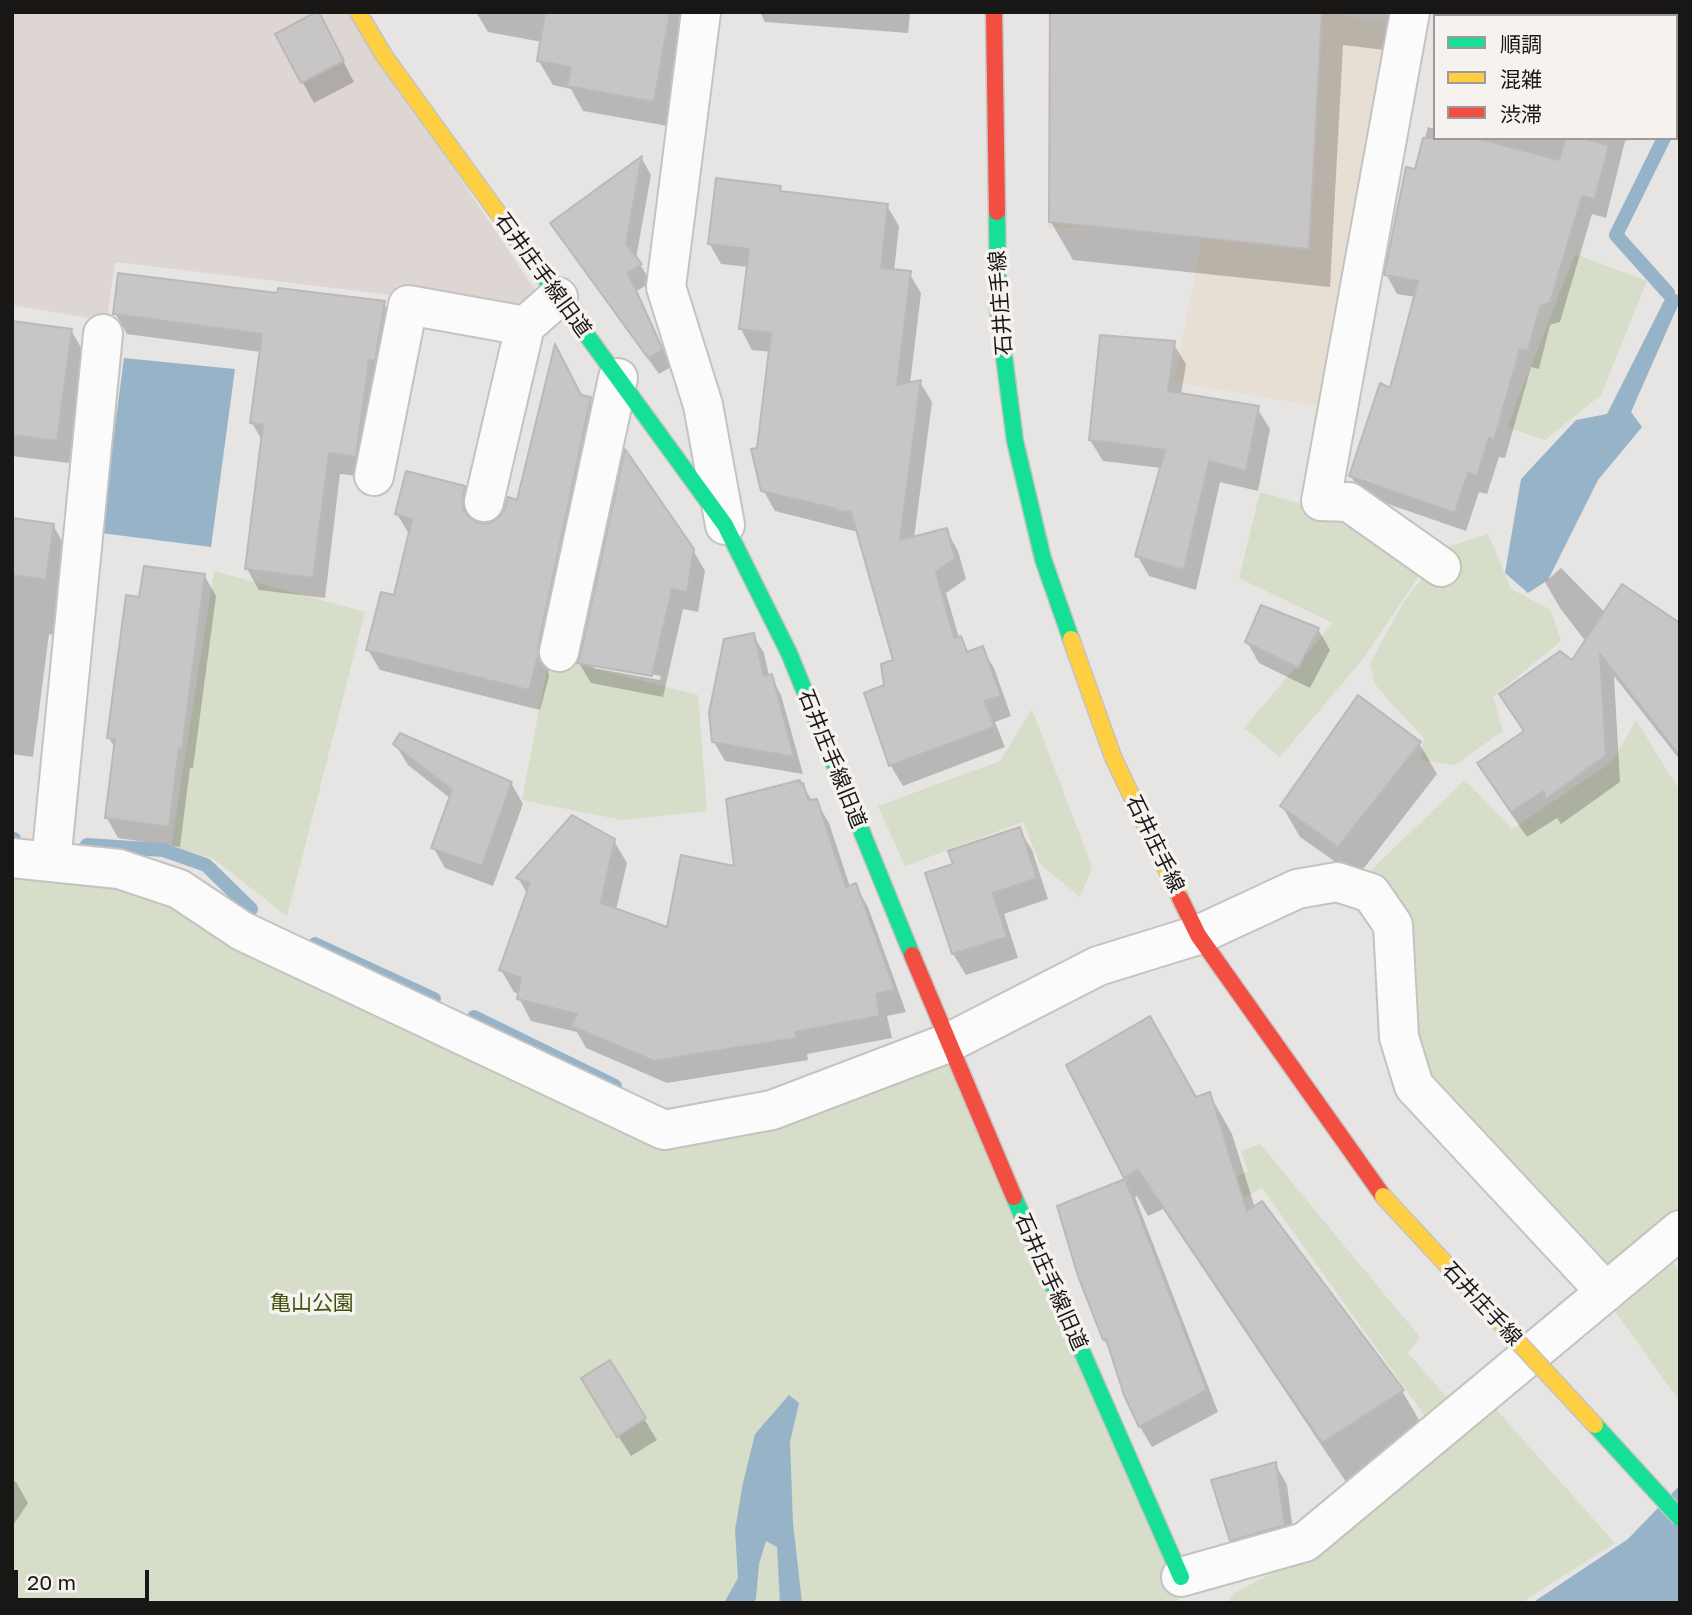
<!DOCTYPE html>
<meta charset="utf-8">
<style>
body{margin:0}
#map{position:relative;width:1692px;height:1615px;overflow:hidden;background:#e7e5e4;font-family:"Golos Text","Noto Sans JP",sans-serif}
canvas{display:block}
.frame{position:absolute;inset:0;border:14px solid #181716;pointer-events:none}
.legend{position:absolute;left:1433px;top:14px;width:245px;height:126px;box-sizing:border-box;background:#f5f2f0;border:2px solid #9d9a99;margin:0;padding:9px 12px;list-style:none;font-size:21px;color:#181716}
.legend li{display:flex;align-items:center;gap:14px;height:35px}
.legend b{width:35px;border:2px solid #9d9a99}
.scale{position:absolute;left:14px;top:1570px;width:135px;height:32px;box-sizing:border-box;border:4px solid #181716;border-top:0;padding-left:9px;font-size:21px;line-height:24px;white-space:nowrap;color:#181716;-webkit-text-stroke:5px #f5f2f0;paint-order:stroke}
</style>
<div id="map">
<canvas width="1692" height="1615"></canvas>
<div class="frame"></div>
<ul class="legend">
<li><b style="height:9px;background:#16e098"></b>順調</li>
<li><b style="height:9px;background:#ffcf43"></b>混雑</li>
<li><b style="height:9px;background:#f24e42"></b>渋滞</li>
</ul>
<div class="scale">20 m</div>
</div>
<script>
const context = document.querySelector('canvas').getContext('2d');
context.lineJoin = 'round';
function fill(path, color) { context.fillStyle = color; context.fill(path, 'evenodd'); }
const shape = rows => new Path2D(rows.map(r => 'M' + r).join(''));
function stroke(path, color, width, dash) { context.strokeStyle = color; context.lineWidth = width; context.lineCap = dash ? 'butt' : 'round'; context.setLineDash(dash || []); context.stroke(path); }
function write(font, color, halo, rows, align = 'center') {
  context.font = font + ' "Golos Text","Noto Sans JP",sans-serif'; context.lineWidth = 7; context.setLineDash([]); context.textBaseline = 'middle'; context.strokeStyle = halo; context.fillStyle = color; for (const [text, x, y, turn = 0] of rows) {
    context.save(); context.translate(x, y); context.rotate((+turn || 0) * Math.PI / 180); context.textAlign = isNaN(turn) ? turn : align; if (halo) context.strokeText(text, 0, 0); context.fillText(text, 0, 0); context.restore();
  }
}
const commercial = shape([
 [1048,12,1324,12,1401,25,1329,408,1174,382,1201,244,1203,220,1048,229]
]);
const built = shape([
 [12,12,349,12,535,290,519,310,115,262,107,321,12,305]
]);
const green = shape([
 [1575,254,1647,281,1601,395,1545,440,1507,427],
 [1260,492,1354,519,1425,567,1363,659,1280,757,1244,728,1333,623,1239,578],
 [1488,534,1511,589,1551,610,1561,641,1493,697,1503,731,1455,765,1421,760,1424,738,1390,702,1375,684,1370,663,1404,602,1445,548],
 [214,571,365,612,287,916,212,858,171,847],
 [549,657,698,695,707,811,622,820,522,800],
 [1032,709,1092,867,1080,897,1040,864,1023,822,905,866,878,806,1000,761],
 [1636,720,1680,791,1680,1213,1605,1274,1422,1081,1405,914,1371,870,1465,780,1512,829,1612,762],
 [12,860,122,881,664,1130,948,1043,1181,1577,1178,1603,12,1603],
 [1260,1144,1420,1337,1408,1353,1451,1402,1427,1419,1262,1188,1185,1229,1175,1204,1248,1171,1241,1151],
 [1673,1262,1680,1271,1680,1402,1615,1311],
 [1493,1406,1615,1543,1521,1603,1227,1603,1234,1593,1320,1548]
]);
const water = shape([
 [1668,293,1680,295,1680,301,1631,412,1642,427,1598,480,1548,580,1528,593,1505,573,1521,479,1576,420,1607,414],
 [124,358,235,369,211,547,101,533],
 [789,1395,799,1403,790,1442,793,1523,802,1603,780,1603,777,1547,766,1541,759,1564,756,1598,754,1603,724,1603,738,1578,735,1530,743,1483,755,1434],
 [1680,1485,1680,1603,1532,1603,1628,1539]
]);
const shadow = shape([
 [476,12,683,12,668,126,583,111,571,89,553,85,538,60,542,42,488,32],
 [760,12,910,12,908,33,765,22],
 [1052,12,1417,12,1409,53,1343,45,1330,287,1073,260,1051,222],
 [1446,12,1479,12,1494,16,1445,16],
 [329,34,354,82,314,103,277,35],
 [1435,123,1435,138,1639,138,1625,141,1606,218,1592,214,1560,322,1550,325,1539,369,1531,367,1505,458,1499,457,1487,494,1479,492,1466,531,1362,495,1351,476,1392,390,1416,297,1397,294,1386,274,1428,127,1434,129],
 [642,159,651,175,636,258,651,282,637,291,671,367,659,374,562,240,553,223],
 [780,187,783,193,887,206,899,226,894,271,909,273,921,293,910,384,920,382,932,402,914,538,946,530,958,551,966,579,946,593,959,638,960,638,969,653,982,648,994,668,1011,716,995,722,1005,747,903,786,891,766,866,694,886,686,895,661,858,532,775,511,763,490,759,449,771,352,752,350,741,329,748,267,721,264,709,243],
 [278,295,383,303,396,324,367,477,340,474,325,598,259,590,247,569,263,442,252,423,261,352,127,334,115,313],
 [12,322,71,330,84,353,69,463,12,456],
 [1173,343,1186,364,1181,395,1257,408,1270,429,1258,491,1220,482,1196,590,1149,576,1137,555,1162,468,1103,461,1090,440],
 [581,396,590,399,602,419,548,669,549,677,540,710,380,670,368,650,396,597,409,534,397,514,464,488,476,508,474,522,479,525,492,524,518,502],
 [12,520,53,525,66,548,54,635,49,634,33,757,12,754],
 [693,550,705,571,698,612,683,609,663,697,591,683,579,663],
 [594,664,661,676,660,680,594,668],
 [1561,568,1680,688,1680,760,1614,676,1620,782,1561,824,1557,818,1527,837,1494,789,1480,763,1524,733,1501,695,1573,662,1586,642,1560,608,1545,582],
 [204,575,216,596,193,768,190,768,180,847,118,838,107,818,116,750,109,738,141,599],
 [1262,607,1318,629,1330,650,1310,688,1259,663,1247,642],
 [753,635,764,653,769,676,771,676,781,695,803,774,725,761,714,742],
 [1419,743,1437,774,1357,877,1300,837,1282,806],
 [395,744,511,783,523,804,493,886,445,868,433,847,451,799,408,765],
 [801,785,803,785,812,801,816,801,829,823,850,887,855,885,868,907,906,1012,887,1016,892,1038,807,1054,808,1060,667,1083,586,1048,577,1032,531,1021,519,998,519,994,514,992,501,970,528,895,518,878,614,841,627,863,616,910,668,929,736,868],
 [1019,829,1032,850,1048,899,1004,914,1018,958,966,975,953,954,928,874,955,866],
 [1068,1066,1196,1099,1210,1095,1232,1134,1255,1208,1402,1391,1425,1430,1346,1482,1163,1209,1148,1216,1137,1196,1135,1197,1218,1412,1152,1447,1140,1427,1126,1394,1114,1356,1104,1340,1080,1275,1060,1208,1127,1180],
 [609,1362,657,1440,631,1456,595,1400],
 [1275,1464,1287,1485,1295,1546,1243,1561,1231,1540],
 [12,1480,16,1482,28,1503,12,1527]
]);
const stream = shape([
 [1676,114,1680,107],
 [1664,138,1616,235,1668,293],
 [12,839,14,839],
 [87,845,163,850,206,865,251,909],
 [315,944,434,999],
 [474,1017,615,1086]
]);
const building = shape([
 [316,12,319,12,344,61,301,83,275,34,316,12],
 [545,12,670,12,654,102,567,86,571,67,537,61,545,12],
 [1050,12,1322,12,1309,249,1049,222,1050,12],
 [1423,138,1476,138,1559,160,1565,138,1581,138,1609,145,1595,199,1582,196,1550,303,1540,306,1528,351,1520,349,1494,440,1489,438,1477,476,1468,473,1455,513,1349,476,1380,383,1390,388,1418,281,1384,275,1406,167,1415,169,1423,138],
 [642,156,626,244,642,264,628,273,663,350,648,358,550,223,642,156],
 [716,178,781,186,780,191,888,204,881,268,911,271,897,385,921,380,900,540,947,528,955,558,936,572,954,638,961,636,967,652,983,646,1001,696,985,701,994,727,889,766,864,693,884,685,881,664,893,660,851,512,837,511,837,509,761,491,751,449,757,448,771,333,739,329,749,249,708,244,716,178],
 [118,273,277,293,278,288,385,301,375,361,369,360,356,457,329,453,313,578,245,569,263,425,250,423,262,334,113,314,118,273],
 [12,321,72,329,57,441,12,435,12,321],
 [1100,335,1175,341,1168,391,1259,406,1246,471,1209,461,1184,570,1135,556,1165,450,1089,440,1100,335],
 [555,344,581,395,591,397,538,647,538,656,529,690,366,650,381,592,394,595,412,519,395,514,406,471,465,486,463,498,463,509,469,517,478,523,490,523,499,517,505,508,508,497,517,500,555,344],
 [625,449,694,549,687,592,672,589,652,676,577,663,580,657,625,449],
 [12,518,54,524,46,580,12,575,12,518],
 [144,566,205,574,182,749,179,748,169,827,105,818,115,739,107,738,126,595,139,597,144,566],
 [1622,584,1680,623,1680,756,1600,654,1606,755,1545,800,1544,791,1511,812,1477,763,1524,731,1499,694,1560,651,1572,660,1622,584],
 [1261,605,1319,628,1298,668,1245,642,1261,605],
 [754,633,764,676,772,674,794,757,712,742,709,713,724,639,754,633],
 [1358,695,1421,742,1338,847,1280,806,1358,695],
 [400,733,512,782,482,866,431,848,452,790,393,744,400,733],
 [800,780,801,784,803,783,808,800,817,799,846,887,856,883,895,990,876,994,880,1016,795,1032,796,1038,654,1061,571,1026,577,1014,517,999,521,978,499,970,530,883,516,878,572,815,615,839,601,903,667,927,681,855,734,866,726,799,800,780],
 [1020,827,1037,878,993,893,1007,937,952,954,925,873,953,864,948,851,1020,827],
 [1150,1016,1196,1097,1210,1092,1247,1211,1262,1201,1404,1390,1322,1443,1138,1170,1124,1178,1066,1065,1150,1016],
 [1125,1179,1207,1390,1139,1427,1124,1395,1106,1339,1103,1340,1078,1276,1057,1206,1125,1179],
 [610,1360,646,1418,617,1437,581,1378,610,1360],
 [1276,1462,1285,1525,1230,1541,1211,1480,1276,1462]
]);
const street = shape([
 [701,12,666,287,703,405,725,525],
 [1410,12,1321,501,1349,502,1441,567],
 [374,476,408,305,525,326,558,297],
 [484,502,525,326],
 [559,652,618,378],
 [12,858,119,869,179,889,242,931,664,1130,772,1110,948,1043,1098,966,1198,935,1297,889,1337,882,1371,893,1393,925,1399,1037,1414,1086,1606,1292],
 [51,862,103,334],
 [1181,1577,1305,1542,1680,1230]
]);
const fast = shape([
 [997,212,998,310,1015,441,1043,559,1071,639],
 [527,253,725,525,789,653,912,955],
 [1014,1197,1181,1577]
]);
const slow = shape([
 [358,12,385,57,527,253],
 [1071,639,1113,757,1180,898]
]);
const jam = shape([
 [994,12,997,212],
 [1180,898,1198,935,1383,1196],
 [912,955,1014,1197]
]);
const fastBridge = shape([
 [1595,1425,1680,1518]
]);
const slowBridge = shape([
 [1383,1196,1595,1425]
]);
const streetNames = [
 ["石井庄手線旧道",543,275,54],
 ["石井庄手線",1001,303,-94],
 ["石井庄手線旧道",832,759,68],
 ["石井庄手線",1155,844,64],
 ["石井庄手線旧道",1051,1282,66],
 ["石井庄手線",1482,1304,47]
];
const parkNames = [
 ["亀山公園",312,1303]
];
fill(commercial, '#e7dfd4');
fill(built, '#ddd6d3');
fill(green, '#d6ddc8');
fill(water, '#96b3c7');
fill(shadow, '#0003');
stroke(stream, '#96b3c7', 14);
fill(building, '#c7c5c5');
stroke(building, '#bab9b8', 2);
stroke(street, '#c4c3c2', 42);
stroke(fast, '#c4c3c2', 19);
stroke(slow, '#c4c3c2', 19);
stroke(jam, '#c4c3c2', 19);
stroke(street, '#fbfbfb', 38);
stroke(fast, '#16e098', 16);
stroke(slow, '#ffcf43', 16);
stroke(jam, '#f24e42', 16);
stroke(fastBridge, '#c4c3c2', 19, []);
stroke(slowBridge, '#c4c3c2', 19, []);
stroke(fastBridge, '#16e098', 16);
stroke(slowBridge, '#ffcf43', 16);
write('21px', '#181716', '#f5f2f0', streetNames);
write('21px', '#3e500a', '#f5f2f0', parkNames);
</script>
